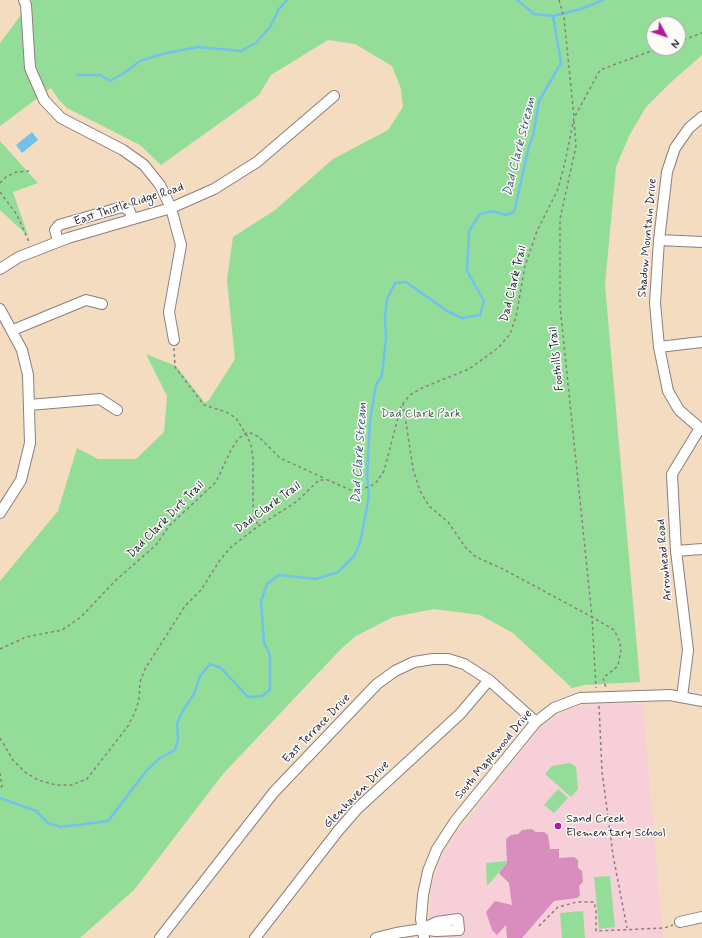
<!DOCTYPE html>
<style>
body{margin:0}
#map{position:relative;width:702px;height:938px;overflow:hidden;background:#f4dcc0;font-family:Mynerve,sans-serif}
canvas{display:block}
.north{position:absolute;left:646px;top:16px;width:40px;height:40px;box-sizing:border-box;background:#fdfcf7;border:1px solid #a5a5ac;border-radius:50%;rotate:130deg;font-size:11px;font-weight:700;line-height:16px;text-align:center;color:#22223b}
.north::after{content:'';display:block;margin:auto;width:14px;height:18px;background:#b5179e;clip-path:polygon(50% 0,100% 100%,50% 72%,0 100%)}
</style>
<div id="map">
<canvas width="702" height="938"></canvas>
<div class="north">N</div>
</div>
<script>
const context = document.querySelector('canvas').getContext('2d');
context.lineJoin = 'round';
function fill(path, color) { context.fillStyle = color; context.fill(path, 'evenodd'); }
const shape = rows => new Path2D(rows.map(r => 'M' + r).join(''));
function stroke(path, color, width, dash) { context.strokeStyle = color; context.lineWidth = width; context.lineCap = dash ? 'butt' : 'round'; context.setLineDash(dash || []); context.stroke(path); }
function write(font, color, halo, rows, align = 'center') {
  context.font = font + ' Mynerve,sans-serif'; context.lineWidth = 3; context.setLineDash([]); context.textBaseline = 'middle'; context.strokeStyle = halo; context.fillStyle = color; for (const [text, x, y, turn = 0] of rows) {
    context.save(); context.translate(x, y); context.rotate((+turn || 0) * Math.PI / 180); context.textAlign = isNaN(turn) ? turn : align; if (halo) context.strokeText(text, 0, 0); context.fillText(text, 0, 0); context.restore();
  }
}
const built = shape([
 [594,704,643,704,663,938,432,938,429,919,432,886,440,860,451,841,536,733,545,724,555,717,573,708]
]);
const green = shape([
 [32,0,702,0,702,55,669,84,646,107,629,136,616,167,605,285,640,682,584,685,572,688,513,633,480,615,434,609,393,617,356,636,340,650,223,774,134,890,80,938,0,938,0,581,58,511,77,448,98,459,136,459,164,432,167,396,146,354,176,366,205,403,209,400,235,359,227,280,233,237,275,210,333,159,388,130,403,107,401,89,392,66,355,44,328,40,271,75,259,95,161,165,140,145,67,108,59,100,51,88,0,126,0,43],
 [654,24,678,24,678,48,654,48],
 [0,141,38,183,13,192,28,236,0,210],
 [570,763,576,767,578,789,571,797,545,774,552,766],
 [558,789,568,798,554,813,544,805],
 [507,861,507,863,487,886,486,863],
 [610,876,615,927,599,929,594,877],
 [583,911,585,938,562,938,560,913]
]);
const water = shape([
 [32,132,38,140,22,153,16,145]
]);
const stream = shape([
 [517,0,534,14,553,16],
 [77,75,100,75,110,81,124,73,140,61,162,54,198,47,241,51,256,43,270,27,279,9,287,0],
 [0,798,36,811,48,823,61,827,108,821,147,770,160,758,175,750,178,739,177,724,182,712,194,694,200,676,210,664,221,668,248,697,262,696,270,690,270,655,264,643,261,601,267,584,279,575,316,579,338,572,355,555,361,539,369,496,367,476,370,420,376,385,382,375,386,338,385,318,387,299,395,283,406,282,447,311,462,318,480,315,484,301,467,271,469,231,480,214,493,211,506,215,514,212,529,146,533,136,539,101,561,63,553,16,581,9,603,0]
]);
const building = shape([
 [532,829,536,832,544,832,548,835,550,849,559,849,559,858,574,857,578,860,578,868,582,871,583,882,579,886,580,895,577,898,554,901,522,938,507,938,506,925,497,935,492,930,486,912,495,901,512,905,509,883,499,873,507,863,506,839,511,835,518,834,522,830]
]);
const path = shape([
 [559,0,564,18,574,117],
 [678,42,702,33],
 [574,121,576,146,560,219,560,306,592,617,614,630,619,640,621,649,618,666,603,678,606,688],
 [0,183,6,177,16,172,29,171],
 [0,192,17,215,30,244],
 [174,348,175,367,204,405,226,412,236,418,247,436,251,445,253,458,253,504,254,517,258,525],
 [403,403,413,469,420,491,429,506,448,522,466,548,476,557,503,569,592,617,596,688],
 [0,649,26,637,62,630,81,617,115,581,156,545,169,526,216,482,231,450,238,439,246,433,251,433,259,437,280,458,326,479],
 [599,706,602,771,613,855,627,928],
 [0,738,13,760,25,772,38,780,56,785,71,785,87,779,128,726,135,712,139,700,140,682,145,669,185,606,201,590,220,560,231,547,257,527,296,502,319,480,328,480,355,492,375,484,384,471,401,406,410,395,422,388,469,369,498,348,510,334,516,317,525,266,537,231,558,189,565,162,574,118,600,70,659,48],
 [0,773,2,786,0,790],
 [539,926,558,907,577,902,594,902,596,911,596,931,664,928,673,925]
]);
const minor = shape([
 [24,0,26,5,30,68,44,100,61,118,123,150,144,165,160,185,171,208,181,245,169,312,174,340],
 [702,117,689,128,675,148,667,172,659,240,655,303,659,347,668,391,679,410,702,430],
 [659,240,702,242],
 [58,241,55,230,59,225,122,207,129,210,133,219],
 [0,269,19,257,68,238,171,208,214,189,257,162,334,96],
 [0,309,22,350,28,375,30,443,21,480,0,513],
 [13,330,86,300,102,304],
 [659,347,702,342],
 [29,405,100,399,117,410],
 [676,551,702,549],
 [682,697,688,650,676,551,672,474,700,428],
 [680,922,702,917],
 [160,938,274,792,377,684,395,671,414,662,433,659,448,659,464,664,489,680,536,722],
 [255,938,338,831,357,809,460,714,489,680],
 [376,938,396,933,422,929,436,931,459,930,458,919,437,922,422,929],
 [424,938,421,919,423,895,428,871,437,849,456,820,536,722,554,708,580,698,670,695,702,701]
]);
const markers = [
 [558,826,4,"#b5179e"]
];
const streetNames = [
 ["East Thistle Ridge Road",129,205,-18],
 ["Shadow Mountain Drive",648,238,-85],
 ["Dad Clark Trail",514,284,-76],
 ["Foothills Trail",557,359,-96],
 ["Dad Clark Trail",268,508,-36],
 ["Dad Clark Dirt Trail",166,520,-45],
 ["Arrowhead Road",665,560,-95],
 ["East Terrace Drive",317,729,-46],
 ["South Maplewood Drive",494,755,-50],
 ["Glenhaven Drive",357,795,-46]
];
const parkNames = [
 ["Dad Clark Park",421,414]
];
const poiNames = [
 ["Sand Creek",566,819],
 ["Elementary School",566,833]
];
const waterNames = [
 ["Dad Clark Stream",520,147,-76],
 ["Dad Clark Stream",360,453,-86]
];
fill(built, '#f6cfd8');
fill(green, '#94dd99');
fill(water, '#72c1ed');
stroke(stream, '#72c1ed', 2.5);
fill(building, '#d88dbe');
stroke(minor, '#8b7f7e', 12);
stroke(path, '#8b7f7e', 1.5, [3, 3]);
stroke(minor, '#fff', 10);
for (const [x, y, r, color] of markers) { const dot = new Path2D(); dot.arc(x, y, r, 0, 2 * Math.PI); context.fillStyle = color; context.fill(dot); stroke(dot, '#fdfcf7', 1.5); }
write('12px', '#22223b', '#fdfcf7', streetNames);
write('12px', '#445a57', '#fdfcf7', parkNames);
write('12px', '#22223b', '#fdfcf7', poiNames, 'left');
write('italic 13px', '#3e5a79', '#fdfcf7', waterNames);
</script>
